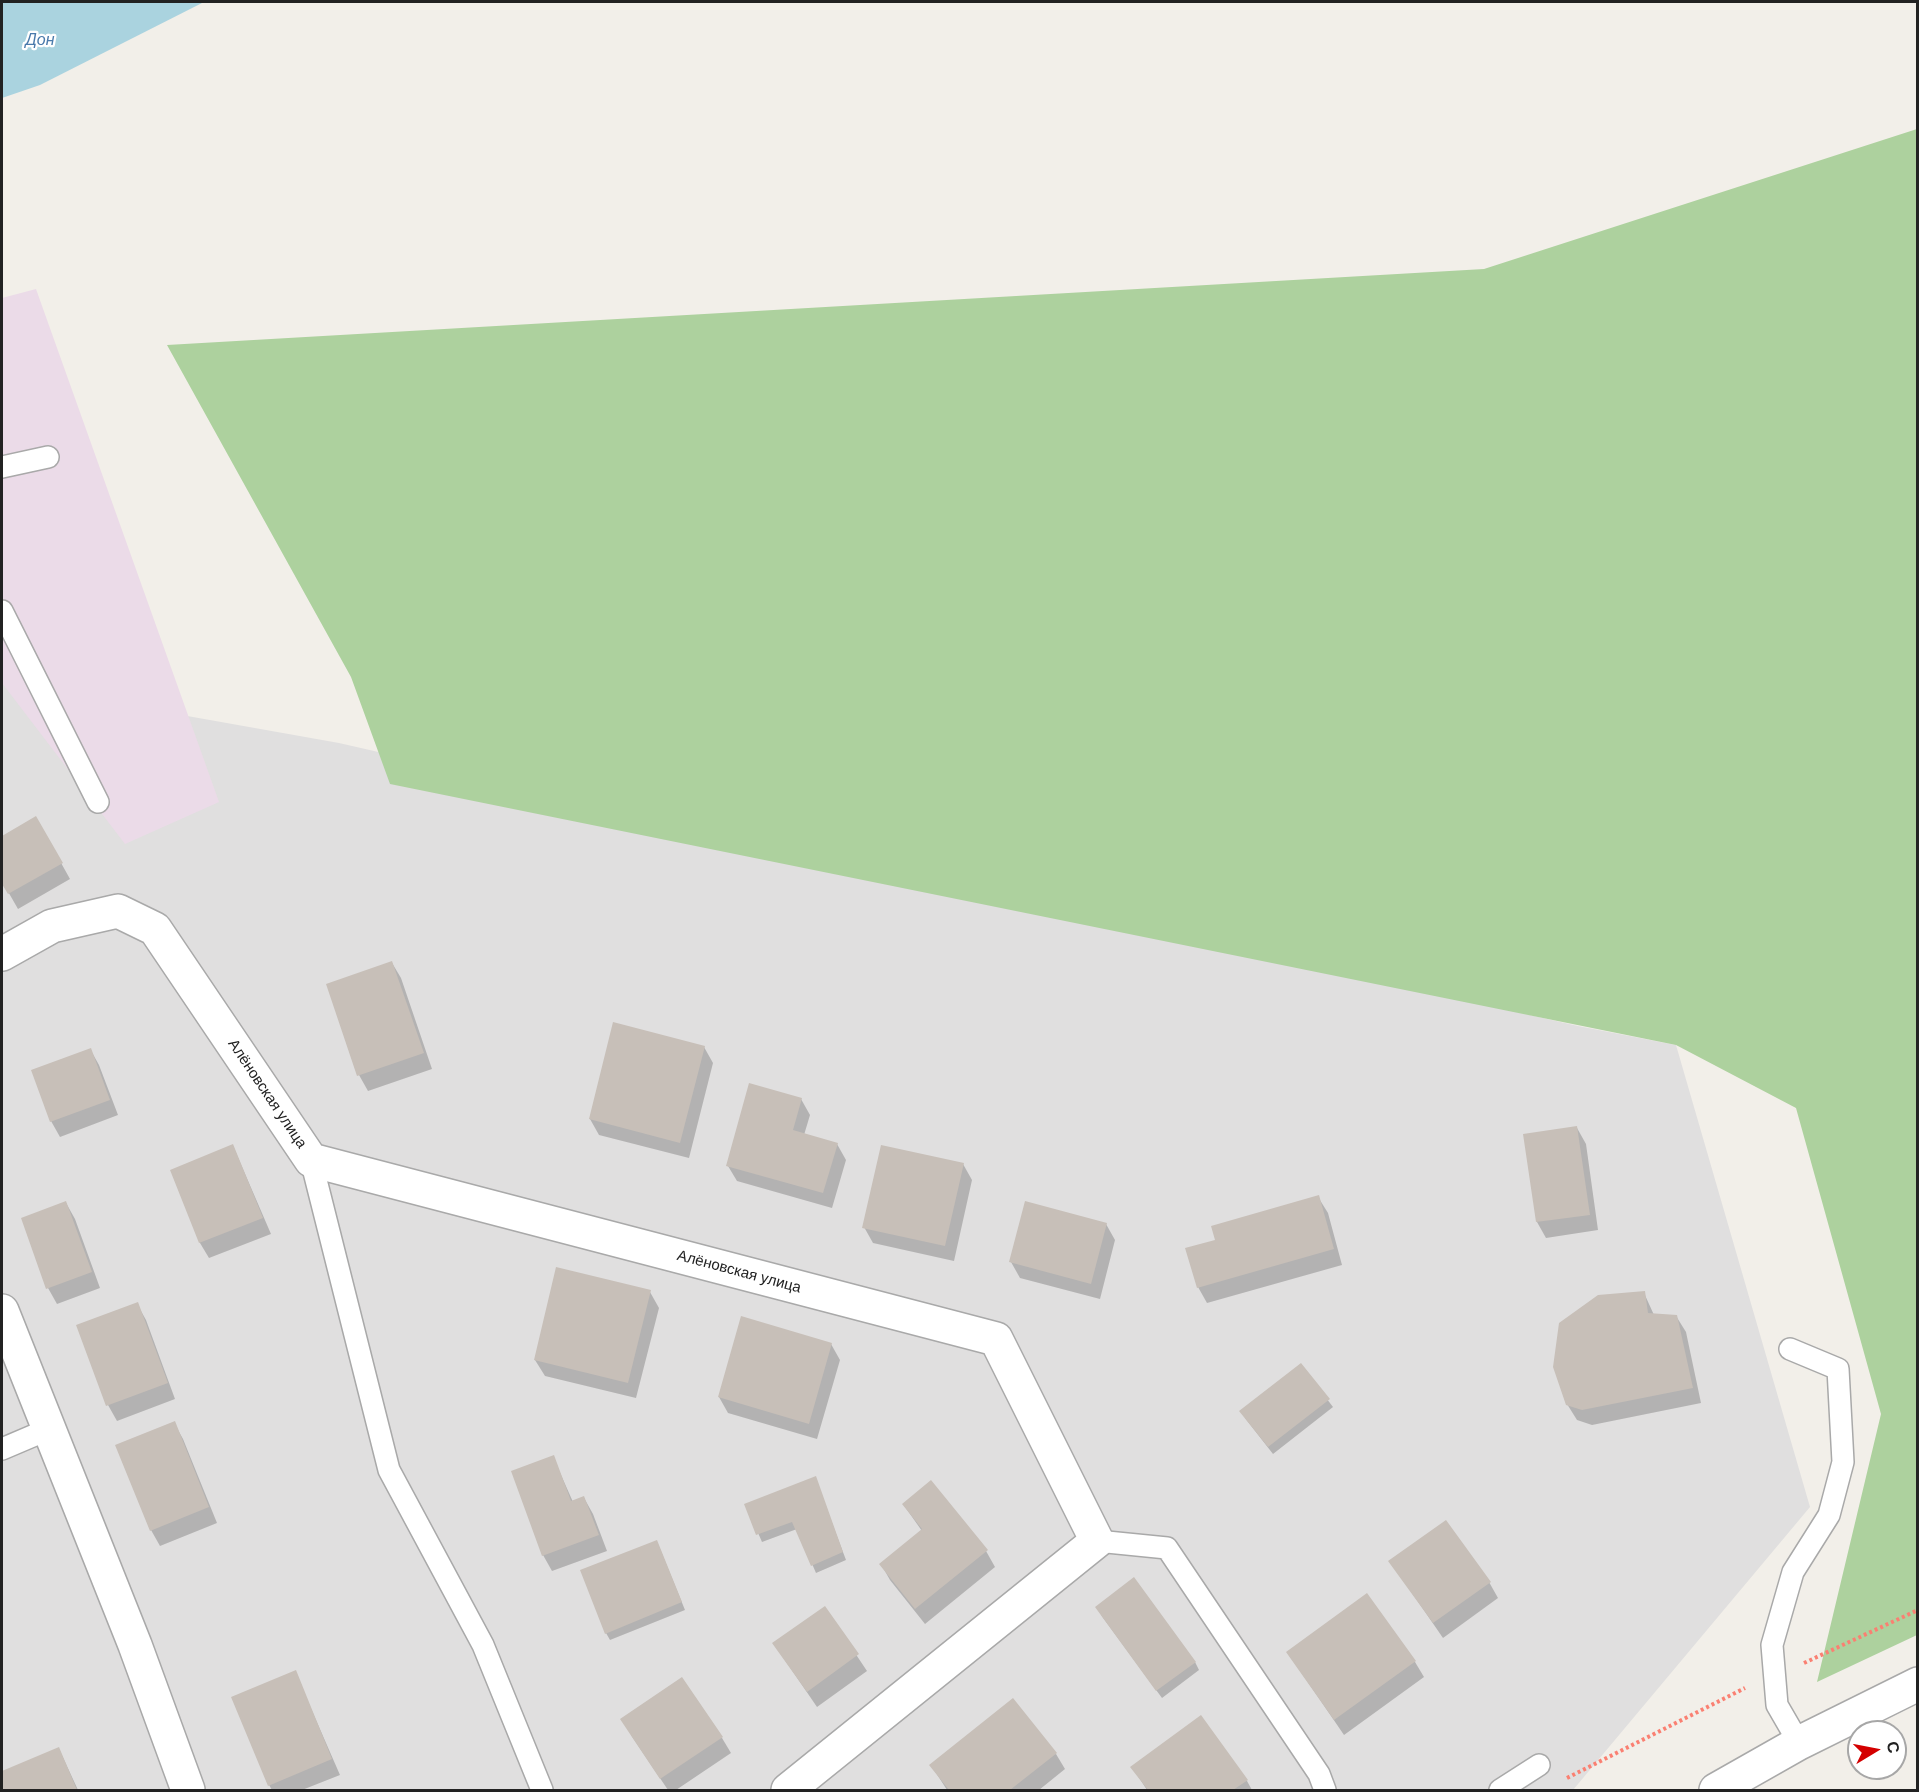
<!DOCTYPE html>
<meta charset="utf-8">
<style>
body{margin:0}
#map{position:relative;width:1919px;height:1792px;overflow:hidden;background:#f2efe9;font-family:Arial,sans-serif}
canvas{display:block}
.frame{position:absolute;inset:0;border:3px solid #222;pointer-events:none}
.north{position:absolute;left:1847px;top:1720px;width:60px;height:60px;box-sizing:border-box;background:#fff;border:2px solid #a7a7a7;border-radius:50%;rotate:80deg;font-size:16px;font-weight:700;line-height:24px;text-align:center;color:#222}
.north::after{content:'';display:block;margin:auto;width:21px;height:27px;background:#d40000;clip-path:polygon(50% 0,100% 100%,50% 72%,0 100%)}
</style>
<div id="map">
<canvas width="1919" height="1792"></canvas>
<div class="frame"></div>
<div class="north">С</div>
</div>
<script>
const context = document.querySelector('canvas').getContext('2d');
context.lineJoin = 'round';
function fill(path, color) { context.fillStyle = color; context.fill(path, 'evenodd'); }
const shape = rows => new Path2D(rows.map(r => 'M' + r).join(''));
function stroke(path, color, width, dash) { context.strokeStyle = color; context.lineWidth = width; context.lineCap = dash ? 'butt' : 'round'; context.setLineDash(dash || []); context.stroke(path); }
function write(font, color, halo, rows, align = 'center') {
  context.font = font + ' Arial,sans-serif'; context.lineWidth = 4.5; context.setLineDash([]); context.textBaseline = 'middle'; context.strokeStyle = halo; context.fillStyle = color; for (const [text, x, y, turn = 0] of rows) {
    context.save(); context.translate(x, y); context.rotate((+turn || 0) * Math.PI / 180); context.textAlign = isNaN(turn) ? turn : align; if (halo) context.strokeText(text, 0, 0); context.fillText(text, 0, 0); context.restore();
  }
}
const residential = shape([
 [2,683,339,743,1578,1026,1676,1045,1810,1507,1573,1790,2,1790]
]);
const industrial = shape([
 [36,289,219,802,125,844,2,683,2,298]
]);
const forest = shape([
 [1917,129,1917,1635,1817,1682,1881,1414,1796,1108,1676,1045,390,784,351,677,167,345,1484,269]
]);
const water = shape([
 [2,2,204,2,40,85,2,98]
]);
const shadow = shape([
 [36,818,70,879,18,909,2,881,2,838],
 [392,963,401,978,432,1069,368,1091,359,1075],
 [704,1047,713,1063,689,1158,599,1135,590,1119],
 [90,1049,99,1065,118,1115,60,1137,51,1121],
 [801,1099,810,1115,804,1135,837,1144,846,1160,832,1208,737,1181,728,1166],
 [1577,1128,1586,1144,1598,1230,1546,1238,1537,1222,1525,1135],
 [233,1146,271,1234,209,1258,200,1243,172,1170],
 [963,1164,972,1180,954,1261,873,1243,864,1227],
 [1318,1197,1328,1213,1342,1265,1207,1303,1198,1287,1216,1241],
 [66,1203,75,1219,100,1288,57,1304,48,1288],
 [1106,1224,1115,1240,1100,1299,1020,1278,1011,1262],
 [650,1292,659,1308,636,1398,545,1376,535,1360],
 [1644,1293,1654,1315,1676,1316,1686,1332,1701,1403,1592,1425,1577,1420,1567,1404],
 [137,1304,146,1320,175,1399,117,1421,108,1405,78,1326],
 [831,1344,840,1360,817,1439,728,1413,719,1397],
 [1301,1365,1333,1407,1273,1454,1245,1418],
 [174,1423,183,1439,217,1523,160,1546,151,1530],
 [553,1457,573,1502,584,1498,593,1514,607,1551,552,1571,543,1555],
 [815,1478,846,1560,816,1573,797,1529,762,1542,746,1505],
 [903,1504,986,1551,995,1567,925,1624,890,1580,881,1564,922,1531],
 [660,1549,685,1610,610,1640,606,1633],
 [1390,1561,1489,1582,1498,1598,1443,1638],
 [825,1608,867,1671,817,1707,774,1644],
 [1101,1615,1195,1662,1199,1670,1162,1698],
 [1288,1653,1415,1662,1424,1677,1344,1735],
 [295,1672,340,1775,302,1790,272,1790,269,1785],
 [631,1735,722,1738,731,1753,676,1790,668,1790],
 [59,1749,78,1790,2,1790,2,1772],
 [1056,1754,1065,1769,1039,1790,947,1790,931,1765],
 [1132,1767,1247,1781,1252,1790,1147,1790]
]);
const building = shape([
 [36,816,63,863,8,894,2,884,2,836],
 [392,961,424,1053,357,1076,326,984],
 [613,1022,705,1046,680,1143,589,1119],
 [91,1048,110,1100,50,1122,31,1070],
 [749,1083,802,1098,793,1130,838,1143,823,1193,726,1166],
 [1577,1126,1590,1215,1536,1222,1523,1134],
 [233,1144,263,1218,199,1243,170,1170],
 [881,1145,964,1163,945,1246,862,1228],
 [1319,1195,1334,1249,1197,1288,1185,1248,1215,1240,1211,1226],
 [66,1201,92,1272,46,1289,21,1218],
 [1025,1201,1107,1223,1091,1284,1009,1262],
 [556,1267,651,1290,628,1383,534,1360],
 [1645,1291,1648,1313,1677,1315,1693,1388,1582,1410,1566,1405,1553,1367,1559,1323,1598,1295],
 [138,1302,168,1383,106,1406,76,1325],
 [741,1316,832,1343,809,1424,718,1397],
 [1301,1363,1330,1399,1268,1447,1239,1411],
 [175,1421,209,1507,150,1531,115,1445],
 [554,1455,571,1501,584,1496,599,1535,542,1556,511,1471],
 [816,1476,843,1552,811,1566,792,1522,756,1535,744,1504],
 [931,1480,988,1550,915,1609,879,1564,922,1529,902,1504],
 [1446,1520,1491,1582,1433,1623,1388,1561],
 [657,1540,682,1602,605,1634,580,1570],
 [1134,1577,1196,1662,1156,1691,1095,1607],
 [1367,1593,1416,1661,1334,1720,1286,1652],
 [825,1606,859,1654,807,1692,772,1643],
 [296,1670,332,1759,268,1786,231,1697],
 [682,1677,723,1737,660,1779,620,1719],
 [1013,1698,1057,1753,1010,1790,949,1790,929,1765],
 [1201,1715,1248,1780,1233,1790,1148,1790,1130,1767],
 [59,1747,77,1790,2,1790,2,1771]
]);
const path = shape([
 [1804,1663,1918,1610],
 [1567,1778,1745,1688]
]);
const service = shape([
 [2,467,48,457],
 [2,611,98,802],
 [311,1160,389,1470,483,1645,542,1790],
 [1790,1349,1838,1369,1843,1462,1829,1515,1793,1572,1772,1645,1777,1705,1799,1743],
 [2,1449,49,1429],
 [1097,1541,1167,1548,1319,1774,1325,1790],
 [1500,1790,1539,1765]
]);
const minor = shape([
 [2,954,52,926,118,911,155,929,311,1160,996,1339,1097,1541,788,1790],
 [2,1311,135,1645,188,1790]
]);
const tertiary = shape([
 [1716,1790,1799,1743,1918,1684]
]);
const streetNames = [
 ["Алёновская улица",267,1094,56],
 ["Алёновская улица",739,1272,15]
];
const waterNames = [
 ["Дон",40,41]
];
fill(residential, '#e0dfdf');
fill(industrial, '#ebdbe8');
fill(forest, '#add19e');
fill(water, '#aad3df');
fill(shadow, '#0003');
fill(building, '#c7bfb8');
stroke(service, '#a9a9a9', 24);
stroke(minor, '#a9a9a9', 36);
stroke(tertiary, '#a9a9a9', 36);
stroke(path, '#fa8072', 4, [3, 3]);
stroke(service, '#fff', 21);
stroke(minor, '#fff', 33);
stroke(tertiary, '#fff', 33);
write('15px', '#222', '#fff', streetNames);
write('italic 16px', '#4a7aab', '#fff', waterNames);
</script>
